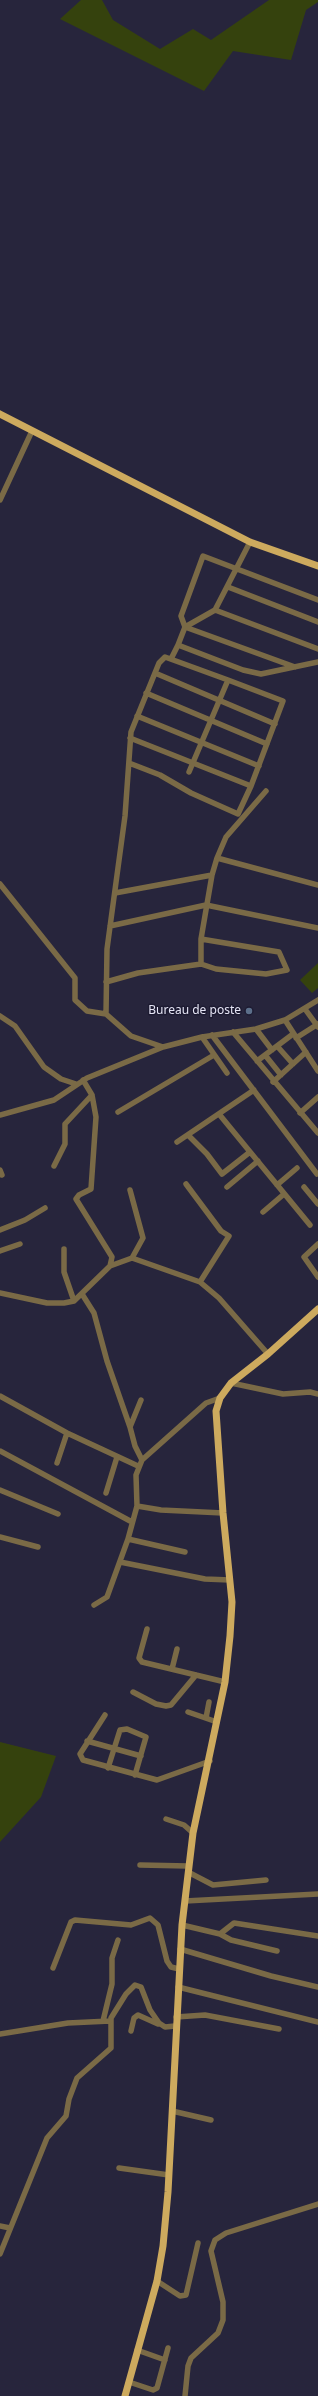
<!DOCTYPE html>
<style>
body{margin:0}
canvas{display:block;background:#27253c}
</style>
<canvas width="318" height="2396"></canvas>
<script>
const context = document.querySelector('canvas').getContext('2d');
context.lineJoin = 'round';
function fill(path, color) { context.fillStyle = color; context.fill(path, 'evenodd'); }
const shape = rows => new Path2D(rows.map(r => 'M' + r).join(''));
function stroke(path, color, width, dash) { context.strokeStyle = color; context.lineWidth = width; context.lineCap = dash ? 'butt' : 'round'; context.setLineDash(dash || []); context.stroke(path); }
function write(font, color, halo, rows, align = 'center') {
  context.font = font + ' "Noto Sans",sans-serif'; context.lineWidth = 3; context.setLineDash([]); context.textBaseline = 'middle'; context.strokeStyle = halo; context.fillStyle = color; for (const [text, x, y, turn = 0] of rows) {
    context.save(); context.translate(x, y); context.rotate((+turn || 0) * Math.PI / 180); context.textAlign = isNaN(turn) ? turn : align; if (halo) context.strokeText(text, 0, 0); context.fillText(text, 0, 0); context.restore();
  }
}
const green = shape([
 [81,0,102,0,113,20,160,49,193,29,211,40,269,0,318,0,318,2,306,10,291,60,233,51,204,91,60,19],
 [318,963,318,988,312,993,300,980],
 [0,1742,56,1756,41,1797,0,1842]
]);
const minor = shape([
 [0,500,32,431],
 [228,587,318,622],
 [318,600,203,556,181,616,185,627,178,645,243,670,261,674,318,662],
 [215,610,318,649],
 [185,627,295,667],
 [185,627,215,610,250,542],
 [171,659,178,645],
 [155,673,275,724],
 [146,693,267,744],
 [137,716,259,766],
 [130,738,251,786,283,701,228,680],
 [129,763,160,775,191,793,238,814,251,786],
 [217,858,318,885],
 [0,884,75,978,75,1000,87,1011,106,1014,131,1036,163,1047],
 [115,893,212,875],
 [110,926,206,905,318,928],
 [201,939,279,952,287,970,266,974,216,969,201,964],
 [106,982,138,973,201,964,201,939,212,875,217,858,226,837,266,791],
 [305,1009,318,1027],
 [106,1014,107,949,125,816,131,732,159,663,165,657,228,680,189,772],
 [0,1016,15,1026,44,1067,61,1079,76,1084],
 [285,1020,318,1071],
 [256,1029,272,1050],
 [233,1032,318,1133],
 [212,1035,317,1174],
 [202,1037,227,1073],
 [296,1038,318,1024],
 [277,1046,293,1064],
 [265,1055,281,1075],
 [257,1061,293,1034],
 [83,1080,92,1095,96,1117,91,1189,79,1195,76,1199,112,1257,110,1266],
 [273,1082,306,1052],
 [118,1112,214,1055],
 [300,1113,318,1097],
 [219,1114,310,1225],
 [0,1115,54,1100,87,1078,163,1047,202,1037,256,1029,285,1020,318,1000],
 [188,1135,207,1154,222,1174,250,1152],
 [177,1142,254,1090],
 [54,1166,65,1144,65,1124,92,1095],
 [0,1170,2,1175],
 [186,1184,221,1231,229,1236,200,1282],
 [277,1185,297,1168],
 [227,1187,258,1161],
 [304,1187,318,1204],
 [130,1190,143,1238,132,1258],
 [263,1212,284,1194],
 [0,1230,25,1220,45,1208],
 [318,1244,304,1257,318,1277],
 [64,1249,64,1272,74,1301],
 [0,1251,20,1244],
 [0,1293,47,1303,64,1303,74,1301,110,1266,132,1258,200,1282,219,1298,268,1354],
 [82,1294,94,1313,107,1361,130,1427,135,1446,142,1460],
 [231,1383,283,1394,310,1392,318,1394],
 [0,1396,67,1433,138,1466],
 [130,1427,141,1400],
 [0,1451,132,1522],
 [57,1463,67,1433],
 [0,1490,58,1514],
 [106,1493,117,1457],
 [137,1506,161,1510,223,1513],
 [0,1537,38,1547],
 [128,1539,185,1552],
 [120,1562,205,1579,230,1580],
 [94,1605,107,1597,128,1539,137,1506,136,1475,142,1460,206,1403,220,1398],
 [147,1629,139,1658,142,1662,225,1682],
 [172,1669,177,1649],
 [133,1692,156,1704,166,1706,171,1705,196,1675],
 [188,1712,217,1722],
 [105,1715,80,1754,83,1760,157,1780,210,1761],
 [206,1718,209,1702],
 [87,1741,141,1756],
 [108,1768,120,1730,127,1729,146,1737,135,1775],
 [166,1819,184,1825,193,1833],
 [140,1865,188,1866],
 [188,1872,213,1885,266,1880],
 [185,1901,318,1894],
 [182,1925,220,1934,234,1923,318,1936],
 [220,1934,231,1940,277,1951],
 [180,1949,271,1976,318,1987],
 [53,1968,71,1922,75,1920,131,1925,150,1918,158,1925,167,1961,171,1967,179,1969],
 [178,1987,318,2022],
 [176,2017,205,2015,279,2029],
 [103,2021,112,1984,112,1958,118,1940],
 [131,2031,134,2018,138,2015,158,2024],
 [0,2034,68,2023,110,2021],
 [172,2111,211,2120],
 [119,2168,169,2175],
 [0,2226,10,2228],
 [0,2254,47,2138,66,2116,69,2099,77,2078,111,2048,111,2018,126,1994,135,1985,141,1987,150,2010,159,2023,165,2027,175,2026],
 [157,2281,180,2296,186,2295,198,2243],
 [137,2350,165,2360],
 [129,2382,153,2390,157,2388,168,2348],
 [185,2396,188,2366,191,2358,218,2333,223,2320,223,2302,211,2251,215,2240,226,2233,318,2204]
]);
const major = shape([
 [0,414,250,542,318,566],
 [125,2396,157,2281,163,2246,168,2192,182,1925,193,1833,225,1682,230,1636,232,1602,223,1513,216,1411,220,1398,231,1383,268,1354,318,1309]
]);
const markers = [
 [249,1011,4,"#5c6f8a"]
];
const poiNames = [
 ["Bureau de poste",241,1011]
];
fill(green, '#35420d');
stroke(minor, '#7a6a46', 5.5);
stroke(major, '#cdaa5e', 7);
for (const [x, y, r, color] of markers) { const dot = new Path2D(); dot.arc(x, y, r, 0, 2 * Math.PI); context.fillStyle = color; context.fill(dot); stroke(dot, '#1d1b32', 1.5); }
write('12px', '#e5e5f5', '#1d1b32', poiNames, 'right');
</script>
